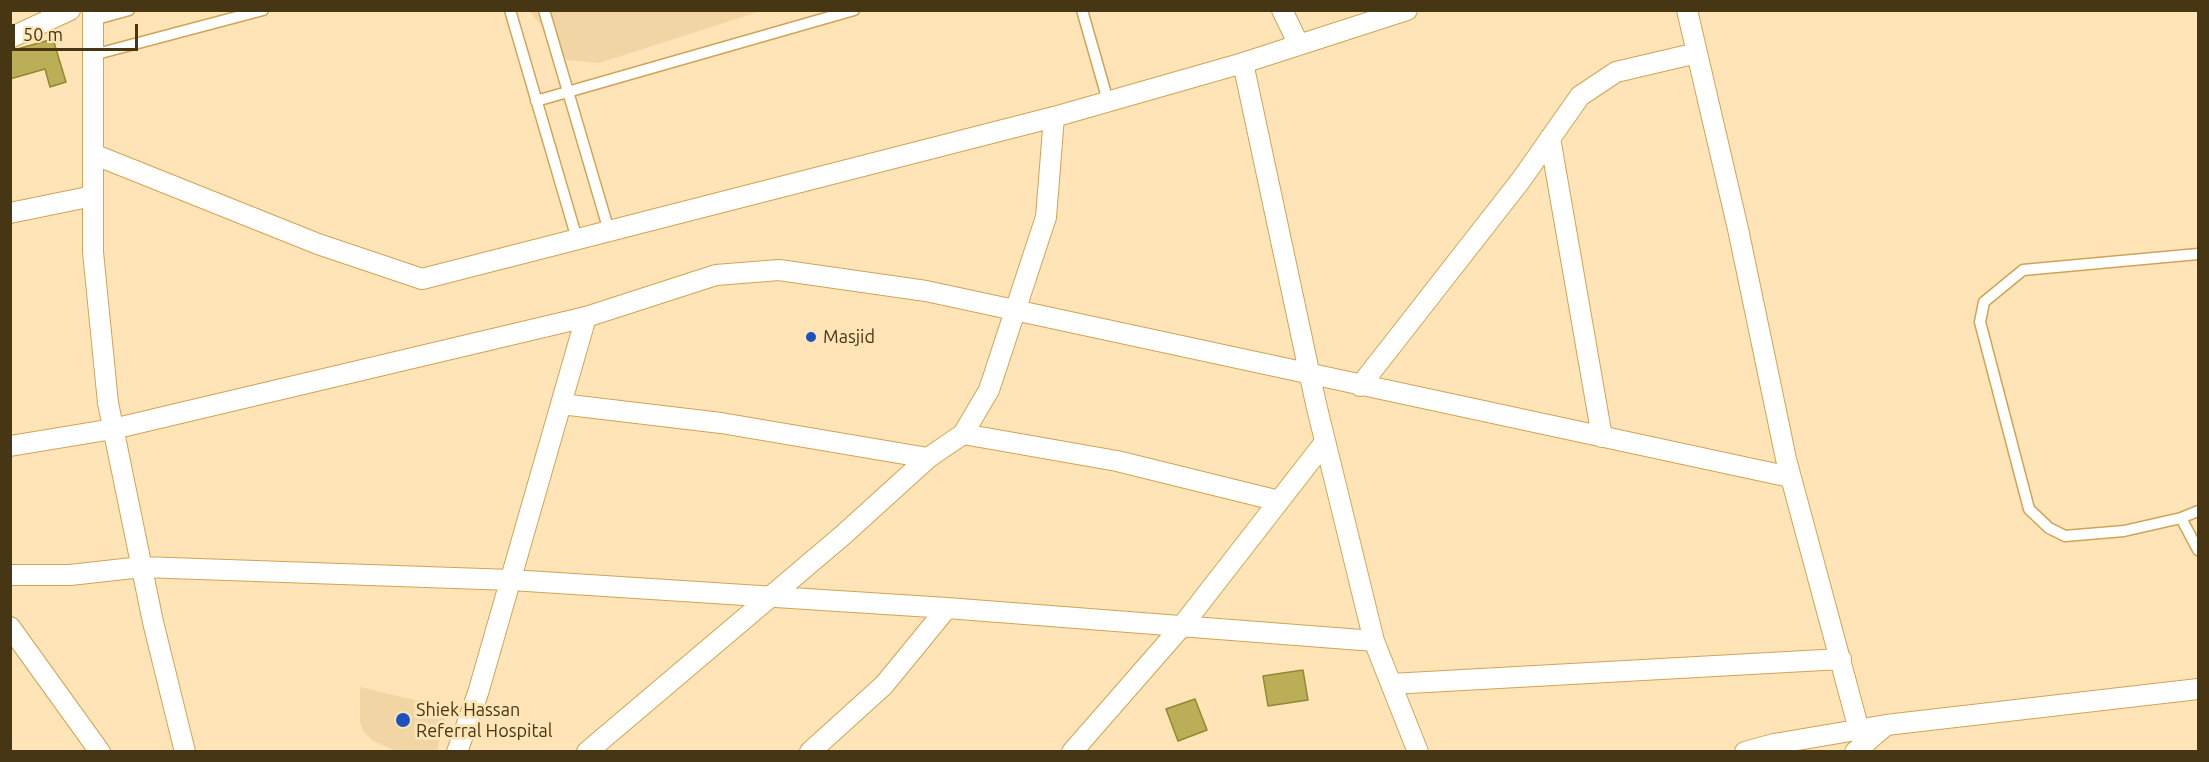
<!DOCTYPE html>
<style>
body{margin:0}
#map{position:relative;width:2209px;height:762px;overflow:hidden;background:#fee4b6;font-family:Ubuntu,sans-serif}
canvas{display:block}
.frame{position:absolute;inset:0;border:12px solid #473614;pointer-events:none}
.scale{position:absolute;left:12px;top:24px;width:126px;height:27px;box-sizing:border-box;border:3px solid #473614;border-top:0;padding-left:8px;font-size:18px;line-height:21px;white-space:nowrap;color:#473614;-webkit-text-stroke:4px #fee4b6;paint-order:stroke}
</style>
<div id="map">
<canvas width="2209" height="762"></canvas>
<div class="frame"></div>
<div class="scale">50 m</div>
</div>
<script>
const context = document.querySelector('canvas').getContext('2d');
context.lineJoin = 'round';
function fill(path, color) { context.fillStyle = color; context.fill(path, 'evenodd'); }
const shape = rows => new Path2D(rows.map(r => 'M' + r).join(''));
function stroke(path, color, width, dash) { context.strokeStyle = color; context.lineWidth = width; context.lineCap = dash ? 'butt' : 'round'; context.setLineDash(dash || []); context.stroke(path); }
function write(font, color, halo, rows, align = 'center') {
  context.font = font + ' Ubuntu,sans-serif'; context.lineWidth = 6; context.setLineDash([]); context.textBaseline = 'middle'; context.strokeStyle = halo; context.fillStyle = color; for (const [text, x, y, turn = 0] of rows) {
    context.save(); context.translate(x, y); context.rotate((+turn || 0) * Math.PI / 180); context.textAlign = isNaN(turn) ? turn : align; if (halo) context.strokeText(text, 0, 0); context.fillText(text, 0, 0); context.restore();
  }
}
const built = shape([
 [530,11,761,11,599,63,567,60],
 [360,687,448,708,437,751,396,751,372,740,364,732,360,722]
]);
const building = shape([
 [53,39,66,82,50,87,45,69,10,79,10,51,53,39],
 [1303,670,1308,700,1268,706,1263,676,1303,670],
 [1195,699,1207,730,1178,741,1166,709,1195,699]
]);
const service = shape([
 [510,10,577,239],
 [544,10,609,231],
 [1082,10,1108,101],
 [93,20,129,10],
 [93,55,263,10],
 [536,101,854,10],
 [2198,254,2023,270,1984,302,1980,322,2029,509,2049,528,2065,536,2124,531,2181,518,2198,511],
 [2181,518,2198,550]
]);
const minor = shape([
 [93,10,93,252,108,403,153,622,185,752],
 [1282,10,1299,45],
 [1687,10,1738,229,1786,459,1859,730],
 [10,38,70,10],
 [1243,63,1316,404,1374,641,1418,752],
 [1550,138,1602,437],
 [93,154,318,244,422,279,1054,117,1243,63,1407,10],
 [10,213,93,196],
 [1360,386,1521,180,1580,96,1616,72,1697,53],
 [561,404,721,423,928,458],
 [963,434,1117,461,1279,501],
 [10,446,113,429,586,317,716,275,779,270,926,291,1790,477],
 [10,575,70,575,142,567,511,580,947,608,1374,641],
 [10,627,100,752],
 [1391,684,1841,659],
 [457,752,478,693,586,317],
 [587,752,842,536,928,458,963,434,989,390,1046,217,1054,117],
 [810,752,884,685,947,608],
 [1072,752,1182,626,1325,442],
 [1745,752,1774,744,1886,725,2198,689],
 [1855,752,1885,726]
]);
const markers = [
 [811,337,6,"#1b52be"],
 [403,720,8,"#1b52be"]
];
const poiNames = [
 ["Masjid",823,337],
 ["Shiek Hassan",416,710],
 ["Referral Hospital",416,731]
];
fill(built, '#f1d5a4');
fill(building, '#baaf57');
stroke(building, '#93882e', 1.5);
stroke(service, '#cfa555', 13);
stroke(minor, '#cfa555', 22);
stroke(service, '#fff', 10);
stroke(minor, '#fff', 20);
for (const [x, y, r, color] of markers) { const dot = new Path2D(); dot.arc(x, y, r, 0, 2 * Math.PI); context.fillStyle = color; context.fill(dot); stroke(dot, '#fee4b6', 2); }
write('18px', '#473614', '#fee4b6', poiNames, 'left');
</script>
